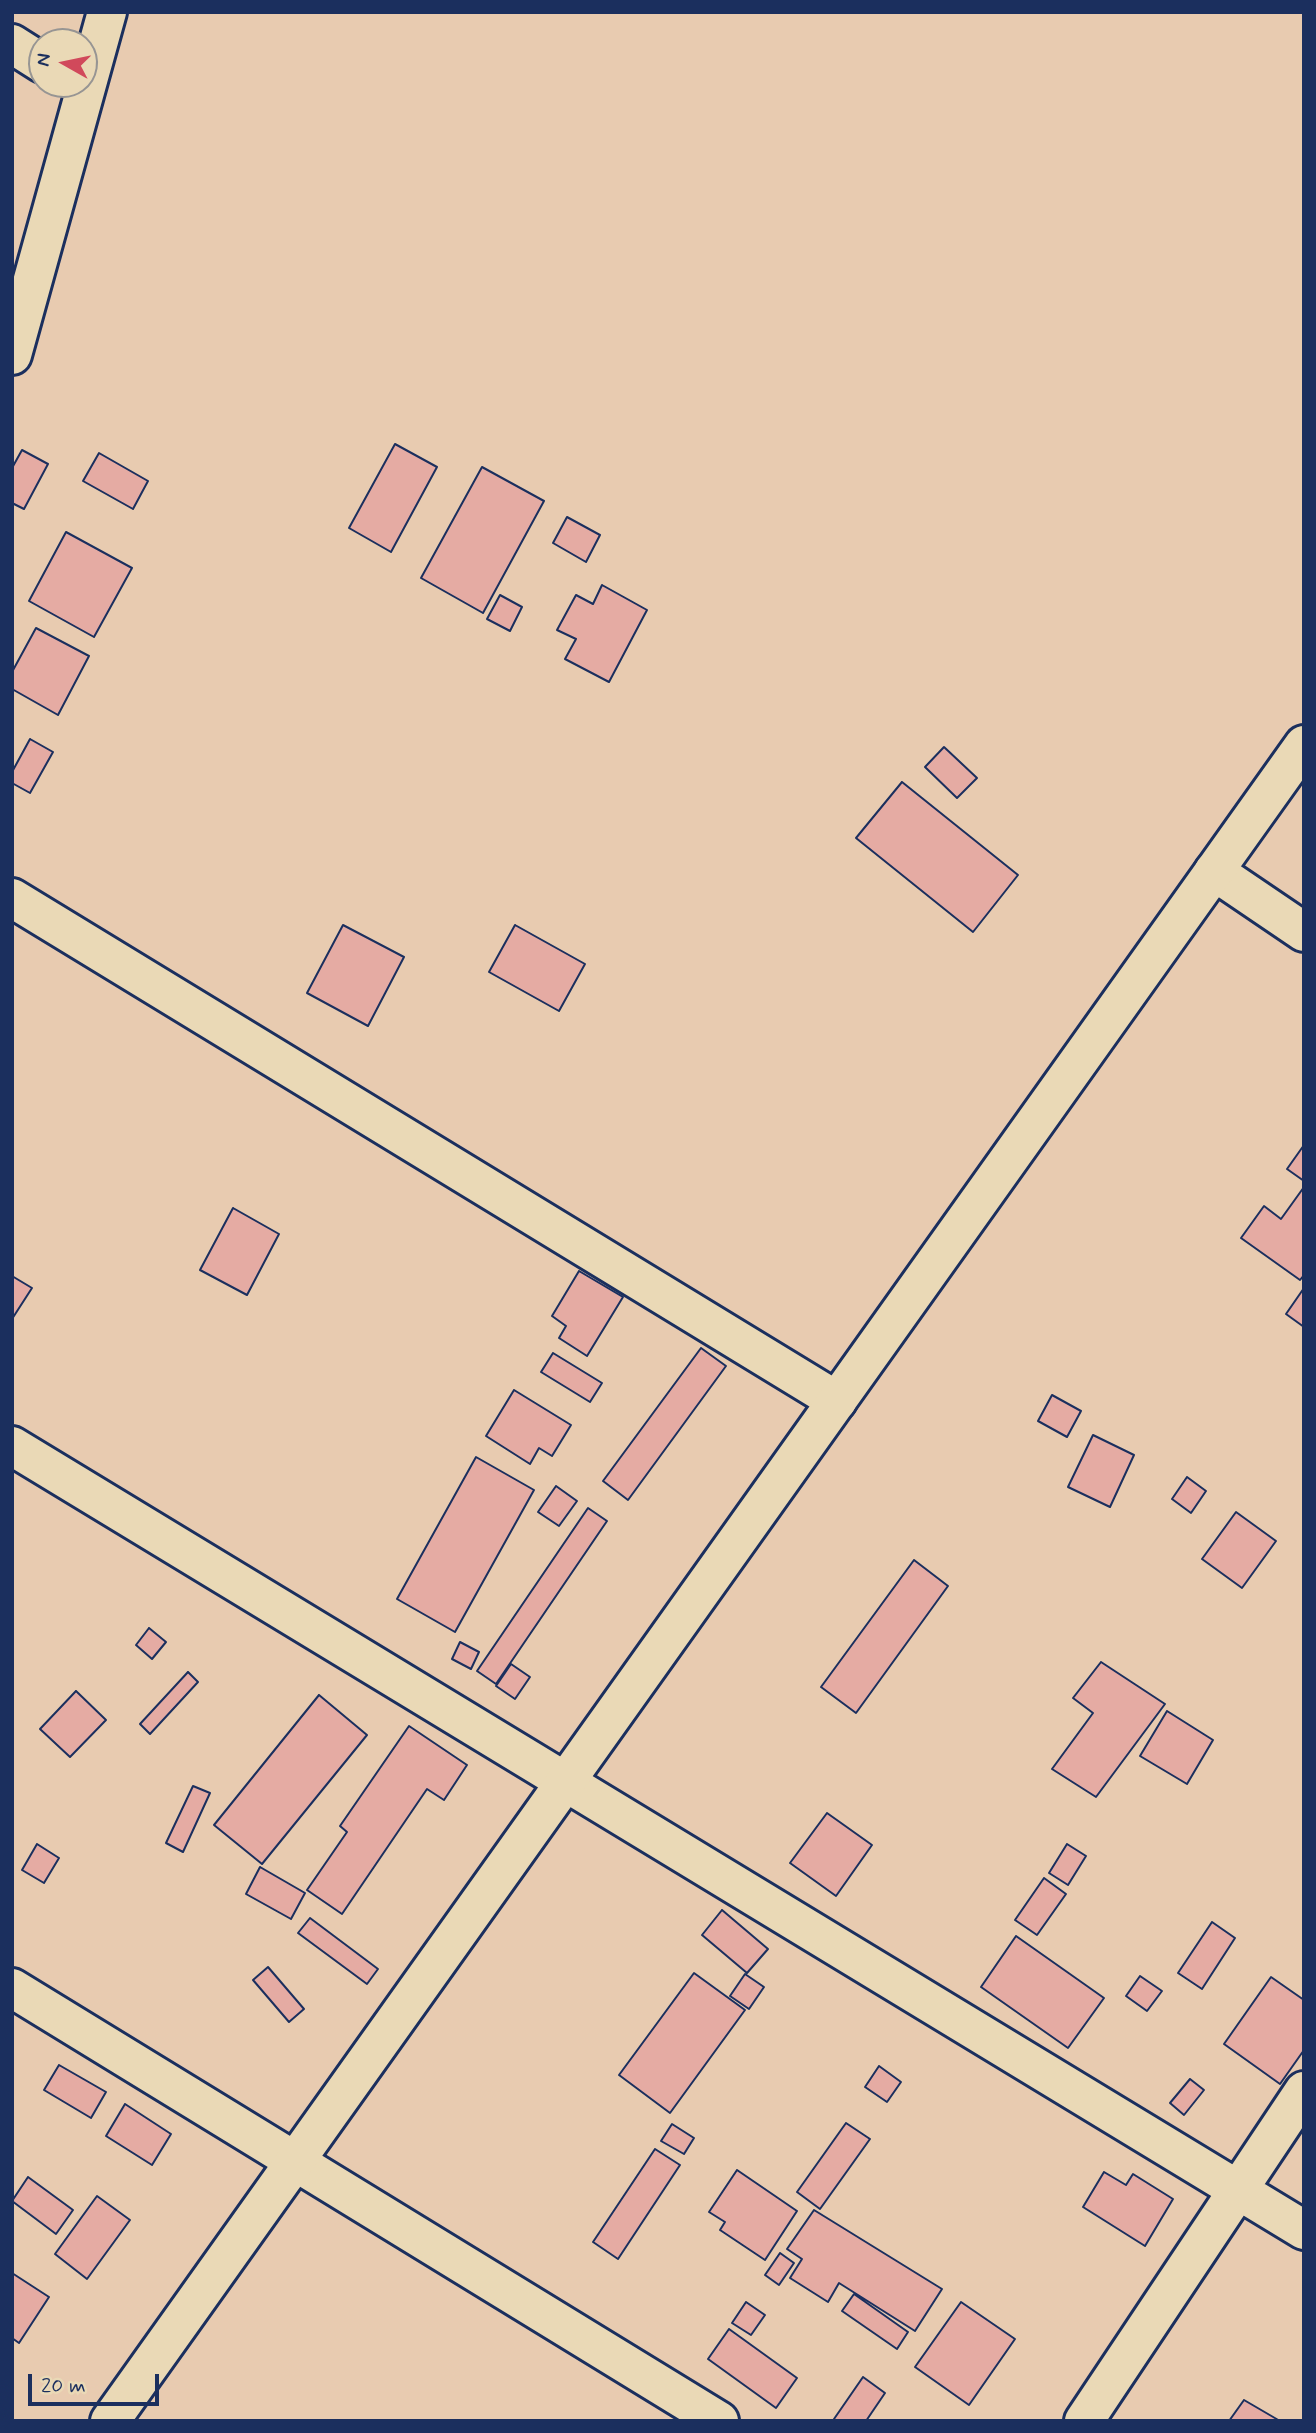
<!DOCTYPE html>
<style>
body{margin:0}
#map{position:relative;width:1316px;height:2433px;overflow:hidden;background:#e8cbb0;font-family:Mynerve,sans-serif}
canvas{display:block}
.frame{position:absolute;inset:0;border:14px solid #1b2f5e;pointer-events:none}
.north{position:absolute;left:28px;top:28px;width:70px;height:70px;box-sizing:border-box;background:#ead9b6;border:2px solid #979593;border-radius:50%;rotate:279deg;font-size:19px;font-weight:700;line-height:28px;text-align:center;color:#1b2f5e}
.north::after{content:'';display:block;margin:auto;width:24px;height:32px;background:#d1495b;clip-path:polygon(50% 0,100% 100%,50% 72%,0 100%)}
.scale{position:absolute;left:28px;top:2374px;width:131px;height:32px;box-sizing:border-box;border:4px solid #1b2f5e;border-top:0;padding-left:9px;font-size:21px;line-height:24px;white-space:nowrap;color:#1b2f5e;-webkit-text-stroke:5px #ead9b6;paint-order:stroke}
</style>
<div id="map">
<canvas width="1316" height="2433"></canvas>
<div class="frame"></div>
<div class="north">N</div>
<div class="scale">20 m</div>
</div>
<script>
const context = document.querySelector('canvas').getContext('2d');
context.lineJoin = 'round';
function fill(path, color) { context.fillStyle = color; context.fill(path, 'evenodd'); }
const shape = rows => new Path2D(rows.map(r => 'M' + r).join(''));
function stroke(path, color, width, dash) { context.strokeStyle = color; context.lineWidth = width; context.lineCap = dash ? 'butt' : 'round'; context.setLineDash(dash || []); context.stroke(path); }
const building = shape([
 [395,444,437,467,391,552,349,528,395,444],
 [22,450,48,464,24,509,12,503,12,468,22,450],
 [99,453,148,481,133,509,83,481,99,453],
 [482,467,544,501,483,613,421,578,482,467],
 [567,517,600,535,586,562,553,543,567,517],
 [66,532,132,568,94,637,29,601,66,532],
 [602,585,647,610,609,682,565,659,576,639,557,630,576,595,593,604,602,585],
 [500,595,522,607,510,631,487,619,500,595],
 [36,628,89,656,58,715,12,689,12,672,36,628],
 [30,739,53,752,30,793,12,783,12,772,30,739],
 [944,747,977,778,957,798,925,767,944,747],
 [902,782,1018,875,973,932,856,838,902,782],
 [343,925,404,957,368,1026,307,993,343,925],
 [515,925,585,964,559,1011,489,972,515,925],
 [1304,1145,1304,1181,1287,1169,1304,1145],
 [1304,1187,1304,1275,1300,1280,1241,1238,1264,1206,1281,1219,1304,1187],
 [233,1208,279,1234,247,1295,200,1270,233,1208],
 [579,1271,623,1297,587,1356,559,1338,566,1326,552,1316,579,1271],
 [12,1276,32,1288,12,1319,12,1276],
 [1304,1288,1304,1327,1286,1314,1304,1288],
 [701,1348,726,1366,628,1500,603,1481,701,1348],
 [553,1353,602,1383,590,1402,541,1372,553,1353],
 [514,1390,571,1425,552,1456,539,1448,530,1464,486,1436,514,1390],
 [1052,1395,1081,1411,1067,1437,1038,1421,1052,1395],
 [1093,1435,1134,1455,1110,1507,1068,1487,1093,1435],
 [476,1457,534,1490,455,1632,397,1599,476,1457],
 [1187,1477,1206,1491,1191,1513,1172,1499,1187,1477],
 [556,1486,577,1501,559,1526,538,1512,556,1486],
 [588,1508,607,1521,496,1684,477,1671,588,1508],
 [1236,1512,1276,1541,1242,1588,1202,1559,1236,1512],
 [914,1560,948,1586,856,1713,821,1687,914,1560],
 [149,1628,166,1642,152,1659,136,1645,149,1628],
 [460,1642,479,1652,471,1669,452,1659,460,1642],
 [1101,1662,1165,1704,1096,1797,1052,1769,1093,1713,1073,1698,1101,1662],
 [511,1664,530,1677,515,1699,496,1686,511,1664],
 [188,1672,198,1682,150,1734,140,1724,188,1672],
 [76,1691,106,1720,70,1757,40,1729,76,1691],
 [319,1695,367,1735,262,1864,214,1825,319,1695],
 [1167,1711,1213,1740,1187,1784,1140,1756,1167,1711],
 [409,1726,467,1765,444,1800,427,1789,342,1914,307,1890,347,1832,340,1826,409,1726],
 [193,1786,210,1793,183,1852,166,1843,193,1786],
 [827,1813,872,1845,836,1896,790,1863,827,1813],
 [37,1844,59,1858,44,1883,22,1870,37,1844],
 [1067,1844,1086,1856,1068,1885,1049,1873,1067,1844],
 [260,1867,305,1893,291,1919,246,1894,260,1867],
 [1044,1878,1066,1894,1037,1935,1015,1920,1044,1878],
 [722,1910,768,1949,747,1973,702,1935,722,1910],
 [310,1918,378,1969,367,1984,298,1933,310,1918],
 [1212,1922,1235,1938,1202,1989,1178,1973,1212,1922],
 [1016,1936,1104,1998,1068,2048,981,1987,1016,1936],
 [268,1967,304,2009,289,2022,253,1980,268,1967],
 [694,1973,745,2010,670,2113,619,2075,694,1973],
 [745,1974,764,1987,749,2009,730,1996,745,1974],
 [1140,1976,1162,1991,1147,2011,1126,1996,1140,1976],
 [1271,1977,1304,2000,1304,2050,1280,2084,1224,2044,1271,1977],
 [59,2065,106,2092,91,2118,44,2090,59,2065],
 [879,2066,901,2082,887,2102,865,2087,879,2066],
 [1190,2079,1204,2090,1184,2115,1170,2103,1190,2079],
 [125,2104,171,2134,152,2165,106,2136,125,2104],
 [846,2123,870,2139,820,2209,797,2192,846,2123],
 [672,2124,694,2138,684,2154,661,2141,672,2124],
 [655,2149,680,2165,618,2259,593,2242,655,2149],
 [737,2170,797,2211,765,2260,720,2230,725,2222,709,2212,737,2170],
 [1104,2172,1126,2185,1133,2174,1173,2199,1145,2246,1083,2207,1104,2172],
 [28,2177,73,2210,56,2234,12,2201,28,2177],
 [97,2196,130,2220,87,2279,55,2254,97,2196],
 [814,2210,942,2289,915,2331,839,2283,828,2302,790,2278,802,2259,787,2249,814,2210],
 [780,2253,794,2263,779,2285,765,2275,780,2253],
 [12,2273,49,2297,19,2343,12,2338,12,2273],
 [854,2294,908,2332,897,2349,842,2311,854,2294],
 [746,2302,765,2315,751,2335,732,2323,746,2302],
 [961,2302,1015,2339,969,2405,915,2367,961,2302],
 [729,2329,797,2378,776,2408,708,2359,729,2329],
 [863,2377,885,2393,866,2421,837,2421,834,2419,863,2377],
 [1244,2400,1280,2421,1229,2421,1244,2400]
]);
const minor = shape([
 [12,44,42,63],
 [12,355,107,12],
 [1214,871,1304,932],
 [12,898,837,1401],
 [12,1446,1304,2230],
 [12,1988,719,2421],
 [1084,2421,1304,2091]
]);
const secondary = shape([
 [110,2421,1304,745]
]);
fill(building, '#e5aba3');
stroke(building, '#1b2f5e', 2);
stroke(minor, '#1b2f5e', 44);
stroke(secondary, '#1b2f5e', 44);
stroke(minor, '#ead9b6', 38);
stroke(secondary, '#ead9b6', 38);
</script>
